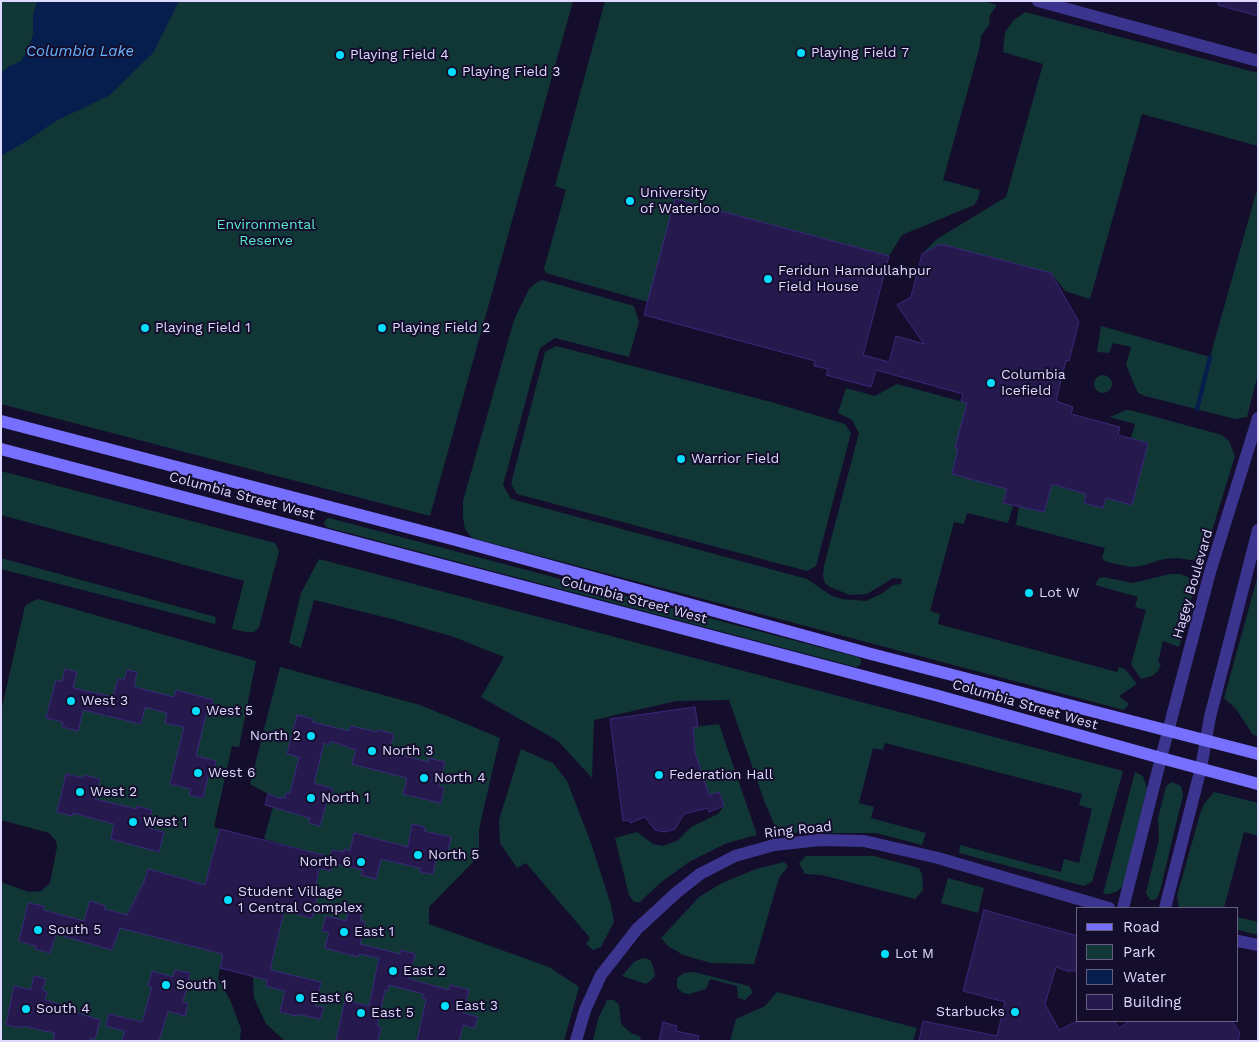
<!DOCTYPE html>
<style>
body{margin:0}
#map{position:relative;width:1259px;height:1042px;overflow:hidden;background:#140e2c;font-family:"Work Sans",sans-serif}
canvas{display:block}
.frame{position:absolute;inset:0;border:2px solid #ded9ff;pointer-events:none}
.legend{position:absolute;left:1076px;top:907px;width:162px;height:115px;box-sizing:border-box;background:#140e2c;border:1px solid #655f80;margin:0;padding:6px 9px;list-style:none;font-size:15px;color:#ded9ff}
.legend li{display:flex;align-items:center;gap:10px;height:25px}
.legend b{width:25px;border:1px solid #655f80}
</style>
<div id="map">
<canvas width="1259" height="1042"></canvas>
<div class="frame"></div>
<ul class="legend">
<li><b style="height:6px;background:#7770ff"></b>Road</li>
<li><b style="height:14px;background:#113636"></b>Park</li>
<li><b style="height:14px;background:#061e4d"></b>Water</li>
<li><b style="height:14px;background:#25194e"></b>Building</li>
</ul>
</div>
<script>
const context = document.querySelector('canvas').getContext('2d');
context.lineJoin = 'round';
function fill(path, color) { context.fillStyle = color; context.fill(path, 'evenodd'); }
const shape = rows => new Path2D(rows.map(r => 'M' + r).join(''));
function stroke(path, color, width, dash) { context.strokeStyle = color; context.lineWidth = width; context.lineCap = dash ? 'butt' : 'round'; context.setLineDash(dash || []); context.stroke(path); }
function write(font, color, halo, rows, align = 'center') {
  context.font = font + ' "Work Sans",sans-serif'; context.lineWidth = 4; context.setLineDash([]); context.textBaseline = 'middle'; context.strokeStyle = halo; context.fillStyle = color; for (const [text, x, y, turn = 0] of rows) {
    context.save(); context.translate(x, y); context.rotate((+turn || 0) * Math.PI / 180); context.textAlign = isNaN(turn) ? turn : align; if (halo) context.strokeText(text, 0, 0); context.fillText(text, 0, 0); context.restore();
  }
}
const green = shape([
 [1,1,573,1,430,516,1,404],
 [605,1,984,1,997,5,990,15,989,25,981,36,980,46,943,180,980,190,978,199,974,205,902,235,889,256,675,199,648,302,546,273,544,269,566,190,555,186],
 [1025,12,1258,73,1258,146,1142,114,1090,299,1065,291,1051,273,940,244,922,254,937,239,1006,197,1043,64,1003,52,1005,32,1014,20],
 [1258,186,1258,374,1247,417,1235,419,1145,396,1138,393,1126,365,1131,347,1113,343,1109,353,1097,352,1101,326,1210,357],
 [542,280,634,306,639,322,629,357,555,338,540,348,503,485,511,499,807,579,832,596,842,599,866,601,883,593,893,585,901,584,902,579,893,578,867,594,850,595,830,587,825,583,823,576,824,566,859,433,852,420,838,413,846,388,875,396,897,384,1026,419,1003,503,1013,506,1008,523,967,513,964,524,954,522,930,611,940,614,938,624,1117,672,1119,667,1125,669,1137,684,1119,696,1129,704,1124,710,472,538,465,529,463,518,463,501,514,320,529,289,536,283],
 [556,346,771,402,845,424,851,433,816,566,807,571,517,494,511,484,545,352],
 '1094 384a9 9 0 1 1 18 0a9 9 0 1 1-18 0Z',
 [1126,410,1130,410,1222,435,1229,441,1235,456,1207,547,1200,558,1191,560,1177,558,1164,559,1141,566,1132,567,1116,564,1105,561,1102,558,1105,548,1016,525,1019,506,1044,512,1052,484,1086,494,1084,503,1103,508,1106,498,1132,505,1148,443,1131,438,1135,424,1110,417],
 [1,471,275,543,279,551,259,627,254,632,247,632,232,629,244,581,1,515],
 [329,518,857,657,861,659,861,662,860,665,856,667,326,527,324,523,326,519],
 [1,558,216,617,215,624,1,569],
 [319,559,1123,771,1092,882,1084,886,959,853,960,845,1061,872,1064,859,1079,863,1092,809,1079,805,1082,794,885,743,883,750,873,748,859,803,874,807,871,818,926,833,922,845,876,833,778,833,765,803,729,700,676,701,594,720,592,778,558,741,481,697,504,657,454,637,392,619,314,600,301,648,289,643,301,593],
 [1170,574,1180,574,1188,577,1193,582,1194,589,1179,647,1163,641,1158,662,1161,664,1158,671,1152,676,1141,679,1131,664,1146,610,1135,607,1138,597,1095,585,1099,578,1103,577,1133,583],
 [1258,575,1258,736,1253,735,1236,709,1224,698],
 [39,599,256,661,239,747,232,746,214,827,220,829,205,885,148,869,137,908,137,932,223,954,218,978,231,1002,241,1029,240,1041,1,1041,1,882,29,892,41,891,50,883,57,847,56,841,49,833,1,820,1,711,25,606,33,601],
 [280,667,420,705,500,738,479,829,479,850,473,862,429,907,429,924,549,967,579,987,564,1041,285,1041,266,1024,254,998,253,976,267,980,284,911,312,918,318,892,315,891,322,857,322,855,264,839,273,807,278,809,281,799,268,794,250,784],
 [719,724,757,835,727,843,689,862,660,883,640,902,634,902,629,895,615,838,637,832,653,844,662,846,677,841,691,827,718,814,724,806,719,792,709,795,695,753,693,727],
 [521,749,553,763,567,781,591,843,611,905,614,922,601,947,593,950,586,944,590,938,526,863,517,868,500,843,499,820],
 [1135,772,1143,776,1147,788,1124,882,1122,887,1116,892,1109,894,1103,894],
 [1172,782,1181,786,1183,795,1160,891,1157,898,1154,900,1150,900,1146,893,1159,839,1158,818,1166,786],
 [1214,792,1258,803,1258,836,1244,832,1224,908,1179,908,1177,896,1200,814,1204,804],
 [806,856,874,856,919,868,922,875,923,890,915,899,822,875,805,874,799,863],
 [784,862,788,866,779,878,754,964,711,963,683,955,668,946,661,938,699,897,722,883,756,869],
 [948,878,984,888,978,913,941,903],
 [1238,917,1258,922,1258,935,1238,930],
 [646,958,651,961,654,970,655,976,651,980,646,984,622,976,634,962,640,959],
 [694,972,749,986,753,992,745,1000,738,998,737,986,710,979,706,989,689,994,683,993,677,988,677,978,684,973],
 [777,992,917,1028,913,1041,730,1041,736,1019,765,1006],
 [607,1000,614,1000,619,1005,621,1024,631,1033,641,1037,640,1041,593,1041,598,1019]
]);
const water = shape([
 [37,1,179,1,153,53,110,95,54,122,30,139,1,156,1,75,2,72,9,66,21,61,28,50,33,34,33,15]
]);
const stream = shape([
 [1197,409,1210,357]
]);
const building = shape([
 [1218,1,1258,1,1258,16,1218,5,1218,1],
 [675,199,889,256,863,355,889,362,896,336,924,344,897,305,911,297,922,254,940,244,1051,273,1079,322,1069,361,1066,360,1056,401,1073,407,1071,414,1120,427,1118,435,1148,443,1132,505,1106,498,1103,508,1084,503,1086,494,1052,484,1044,512,1003,503,1007,489,952,474,958,449,955,448,967,403,961,401,963,394,876,370,871,387,826,375,828,369,814,366,815,361,644,315,675,199],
 [65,669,77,672,73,688,113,697,118,679,124,680,127,670,137,672,134,687,174,697,176,690,213,700,210,715,206,714,196,756,216,761,212,777,208,776,203,798,189,795,191,789,170,784,184,727,165,723,167,713,145,707,141,724,83,710,78,731,62,727,63,722,46,718,56,680,62,682,65,669],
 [695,707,698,727,693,727,695,753,709,795,719,792,724,806,709,812,708,808,684,814,675,829,665,832,655,830,645,817,630,823,629,820,623,821,610,719,695,707],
 [297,715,313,719,312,722,349,731,351,726,377,732,378,730,394,734,389,752,428,762,429,758,445,762,439,786,444,787,441,803,403,794,407,778,352,764,356,750,330,741,329,745,324,743,314,783,333,789,330,802,327,801,320,826,309,823,310,818,265,805,268,794,281,799,281,797,285,798,286,793,290,794,299,757,287,754,297,715],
 [66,774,83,778,84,775,100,779,95,799,136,809,137,806,152,810,148,828,164,832,159,852,111,839,114,824,73,813,72,816,57,812,66,774],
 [412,824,425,827,424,831,451,837,447,855,437,853,433,874,420,872,420,868,381,859,376,879,361,875,363,870,333,863,331,871,319,868,315,891,318,892,312,918,284,911,270,970,321,982,315,1006,324,1007,320,1019,297,1014,297,1016,280,1012,285,991,266,986,267,980,220,968,223,954,120,928,112,950,56,934,50,953,35,949,36,946,19,941,28,903,44,906,43,910,84,921,90,901,105,906,104,909,127,915,145,880,148,869,205,885,220,829,330,857,332,850,344,852,344,849,350,851,354,833,408,847,412,824],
 [350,905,363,908,360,921,365,922,360,944,400,954,401,950,415,954,409,979,449,990,450,985,469,990,463,1013,478,1017,474,1028,463,1025,459,1041,417,1041,426,1000,422,998,424,994,389,985,388,991,385,990,377,1026,381,1027,378,1041,336,1041,345,1000,369,1006,379,958,359,954,358,957,325,948,329,932,322,931,326,916,346,921,350,905],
 [984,910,1078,936,1078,972,1070,970,1070,972,1056,967,1045,1004,1059,1030,1077,1021,1114,1021,1119,1028,1129,1021,1232,1021,1240,1033,1238,1041,919,1041,923,1021,997,1036,1005,1002,963,991,984,910],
 [175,970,190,973,183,1002,188,1003,185,1016,168,1011,159,1041,122,1041,125,1031,106,1026,109,1014,142,1022,152,987,148,986,152,971,173,977,175,970],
 [34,976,46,979,42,990,47,992,45,1000,75,1009,74,1012,100,1020,95,1039,90,1038,90,1041,53,1041,55,1033,22,1026,21,1028,6,1025,14,986,31,990,34,976],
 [663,1022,677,1026,676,1031,699,1036,698,1041,659,1041,663,1022]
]);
const minor = shape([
 [1038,1,1258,61],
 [1123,908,1161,758],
 [1165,908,1201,768],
 [1238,941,1258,945],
 [576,1041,585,1010,601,975,637,929,676,893,700,874,735,856,774,845,820,840,864,841,938,858,1109,908]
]);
const tertiary = shape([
 [1161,758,1210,572,1258,418],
 [1201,768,1210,717,1258,530]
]);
const secondary = shape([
 [1,421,452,539,871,654,1258,754],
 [1,449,935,695,1161,758,1258,784]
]);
const markers = [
 [801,53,5,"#05dfff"],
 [340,55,5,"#05dfff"],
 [452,72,5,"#05dfff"],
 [630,201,5,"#05dfff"],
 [768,279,5,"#05dfff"],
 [145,328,5,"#05dfff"],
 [382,328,5,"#05dfff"],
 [991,383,5,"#05dfff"],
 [681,459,5,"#05dfff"],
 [1029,593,5,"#05dfff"],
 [71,701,5,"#05dfff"],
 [196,711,5,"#05dfff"],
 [311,736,5,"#05dfff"],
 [372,751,5,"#05dfff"],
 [198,773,5,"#05dfff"],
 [659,775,5,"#05dfff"],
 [424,778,5,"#05dfff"],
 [80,792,5,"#05dfff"],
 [311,798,5,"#05dfff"],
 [133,822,5,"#05dfff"],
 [418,855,5,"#05dfff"],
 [361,862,5,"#05dfff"],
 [228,900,5,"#05dfff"],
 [38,930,5,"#05dfff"],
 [344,932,5,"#05dfff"],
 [885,954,5,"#05dfff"],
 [393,971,5,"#05dfff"],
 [166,985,5,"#05dfff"],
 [300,998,5,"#05dfff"],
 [445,1006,5,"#05dfff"],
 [26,1009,5,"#05dfff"],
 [1015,1012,5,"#05dfff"],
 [361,1013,5,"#05dfff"]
];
const poiNames = [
 ["Playing Field 7",811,53],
 ["Playing Field 4",350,55],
 ["Playing Field 3",462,72],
 ["University",640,193],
 ["of Waterloo",640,209],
 ["Feridun Hamdullahpur",778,271],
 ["Field House",778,287],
 ["Playing Field 1",155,328],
 ["Playing Field 2",392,328],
 ["Columbia",1001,375],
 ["Icefield",1001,391],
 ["Warrior Field",691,459],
 ["Lot W",1039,593],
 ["West 3",81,701],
 ["West 5",206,711],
 ["North 2",301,736,"right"],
 ["North 3",382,751],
 ["West 6",208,773],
 ["Federation Hall",669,775],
 ["North 4",434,778],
 ["West 2",90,792],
 ["North 1",321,798],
 ["West 1",143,822],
 ["North 5",428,855],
 ["North 6",351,862,"right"],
 ["Student Village",238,892],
 ["1 Central Complex",238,908],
 ["South 5",48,930],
 ["East 1",354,932],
 ["Lot M",895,954],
 ["East 2",403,971],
 ["South 1",176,985],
 ["East 6",310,998],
 ["East 3",455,1006],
 ["South 4",36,1009],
 ["Starbucks",1005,1012,"right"],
 ["East 5",371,1013]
];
const parkNames = [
 ["Environmental",266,225],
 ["Reserve",266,241]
];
const streetNames = [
 ["Columbia Street West",242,496,15],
 ["Hagey Boulevard",1193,584,-74],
 ["Columbia Street West",634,600,15],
 ["Columbia Street West",1025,705,16],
 ["Ring Road",798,830,-6]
];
const waterNames = [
 ["Columbia Lake",80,52]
];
fill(green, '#113636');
fill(water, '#061e4d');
stroke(stream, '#061e4d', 4.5);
fill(building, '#25194e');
stroke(building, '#3b287c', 1);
stroke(minor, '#3b358f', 12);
stroke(tertiary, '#3b358f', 12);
stroke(secondary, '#7770ff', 12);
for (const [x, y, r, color] of markers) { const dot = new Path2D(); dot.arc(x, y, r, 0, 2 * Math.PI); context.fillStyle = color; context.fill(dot); stroke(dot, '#140e2c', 2); }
write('14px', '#ded9ff', '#140e2c', poiNames, 'left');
write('14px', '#59ebca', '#140e2c', parkNames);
write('14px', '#ded9ff', '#140e2c', streetNames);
write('italic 15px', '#67b5ff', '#140e2c', waterNames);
</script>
